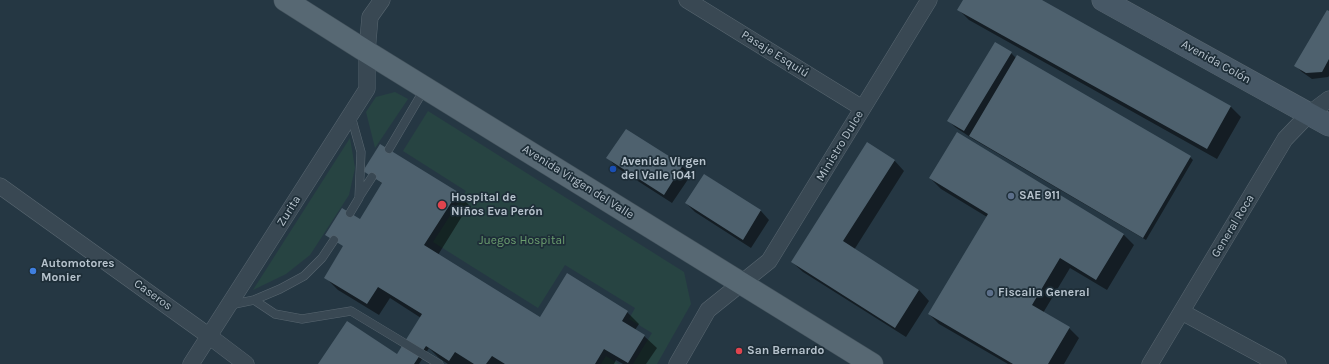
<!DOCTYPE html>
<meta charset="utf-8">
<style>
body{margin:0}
canvas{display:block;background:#253743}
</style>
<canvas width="1329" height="364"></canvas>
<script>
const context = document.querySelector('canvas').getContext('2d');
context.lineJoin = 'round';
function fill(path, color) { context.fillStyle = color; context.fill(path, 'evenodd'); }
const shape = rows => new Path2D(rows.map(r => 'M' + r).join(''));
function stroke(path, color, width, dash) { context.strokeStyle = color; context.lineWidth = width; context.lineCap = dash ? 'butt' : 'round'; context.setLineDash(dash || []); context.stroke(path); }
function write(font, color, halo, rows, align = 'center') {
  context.font = font + ' Karla,sans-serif'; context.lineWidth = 3.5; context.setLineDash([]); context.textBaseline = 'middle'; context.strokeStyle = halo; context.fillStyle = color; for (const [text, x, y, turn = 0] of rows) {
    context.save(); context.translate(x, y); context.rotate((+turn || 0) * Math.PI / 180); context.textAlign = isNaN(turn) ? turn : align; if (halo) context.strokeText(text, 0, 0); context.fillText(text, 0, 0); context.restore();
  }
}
const green = shape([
 [395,92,408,99,375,148,366,112,376,97],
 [428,111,684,272,691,304,657,364,633,364,652,333,629,319,635,308,565,265,538,308,433,242,466,191,403,151],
 [350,138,355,168,349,195,310,255,286,274,253,290],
 [606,356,619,364,601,364]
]);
const shadow = shape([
 [964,0,1040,0,1231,107,1241,117,1217,159,969,20,959,10],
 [1329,12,1329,76,1328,77,1312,79,1302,72,1296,66],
 [1011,53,1016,58,1190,157,1193,160,1146,240,973,139,955,127,949,121],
 [608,158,682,166,691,175,672,203,616,167],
 [894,160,904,171,854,250,919,290,929,301,906,337,803,272,792,262],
 [364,171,457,193,469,205,438,255,540,319,627,312,639,324,635,330,644,336,657,348,646,364,623,364,616,360,614,364,448,364,439,358,429,348,419,364,320,364,397,355,421,318,390,298,379,315,338,290,326,278,360,220,383,184],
 [705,175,761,211,769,220,751,248,695,212,686,203],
 [930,178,1124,235,1134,245,1107,290,1070,268,1043,313,1069,328,1079,338,1064,364,1008,364,939,324,929,314,987,217,941,189]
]);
const building = shape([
 [963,0,1042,0,1231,106,1207,149,957,10],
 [1327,10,1329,11,1329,59,1322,72,1306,73,1294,66],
 [995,42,1012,52,964,131,947,121],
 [1017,55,1191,156,1143,238,969,136],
 [626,129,683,165,664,195,606,158],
 [957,132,1124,234,1096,280,1060,258,1032,305,1070,327,1048,364,1013,364,928,314,988,214,929,178],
 [867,142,895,160,843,241,919,290,895,328,791,262],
 [380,144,458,192,424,245,540,317,567,273,628,311,622,321,645,335,628,363,604,349,595,364,505,364,492,356,486,364,474,364,455,352,449,361,426,346,414,364,318,364,347,321,397,354,422,314,378,287,367,304,324,278,343,246,325,235,342,208,360,219,382,183,363,171],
 [704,174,761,210,743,240,685,203]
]);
const lane = shape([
 [389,149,425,88],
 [359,197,372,177],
 [350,213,359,198,361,152,351,116],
 [254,300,275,314,302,319,351,311,439,364],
 [230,305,254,300,280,289,304,276,322,258,334,240]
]);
const street = shape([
 [687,0,862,108],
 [0,186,209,336,246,364],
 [1182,312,1278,364],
 [191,364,367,89,367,52,370,17,382,0],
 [677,364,708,310,769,261,929,0],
 [1150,364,1285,139,1309,114,1329,99]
]);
const secondary = shape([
 [1103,0,1329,125]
]);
const primary = shape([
 [285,0,367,52,872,364]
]);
const markers = [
 [613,169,4,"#1a4fb4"],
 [1011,196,4,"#5c6f8a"],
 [442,205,5,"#e0444e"],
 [33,271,4,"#3f7fe0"],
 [990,293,4,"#5c6f8a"],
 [739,351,4,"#e0444e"]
];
const streetNames = [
 ["Pasaje Esquiú",775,54,32],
 ["Avenida Colón",1216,62,29],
 ["Ministro Dulce",840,146,-59],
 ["Avenida Virgen del Valle",578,182,32],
 ["Zurita",289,211,-58],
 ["General Roca",1233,226,-59],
 ["Caseros",153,295,36]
];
const poiNames = [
 ["Avenida Virgen",621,162],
 ["del Valle 1041",621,176],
 ["SAE 911",1019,196],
 ["Hospital de",451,198],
 ["Niños Eva Perón",451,212],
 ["Automotores",41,264],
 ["Monier",41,278],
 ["Fiscalia General",998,293],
 ["San Bernardo",747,351]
];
const parkNames = [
 ["Juegos Hospital",522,241]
];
fill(green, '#274442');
fill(shadow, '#0007');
fill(building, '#4e616e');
stroke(lane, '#586670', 9);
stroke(street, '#586670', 17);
stroke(secondary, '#586670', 23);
stroke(primary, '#43525c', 23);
stroke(lane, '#394853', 8);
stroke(street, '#394853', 16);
stroke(secondary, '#475866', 22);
stroke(primary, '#576873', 22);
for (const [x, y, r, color] of markers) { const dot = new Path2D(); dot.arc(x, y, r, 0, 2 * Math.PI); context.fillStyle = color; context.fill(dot); stroke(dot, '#1e2e38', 1.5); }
write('12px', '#b7c3cd', '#1e2e38', streetNames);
write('bold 12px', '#b7c3cd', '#1e2e38', poiNames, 'left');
write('12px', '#6c9f6f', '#1e2e38', parkNames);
</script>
